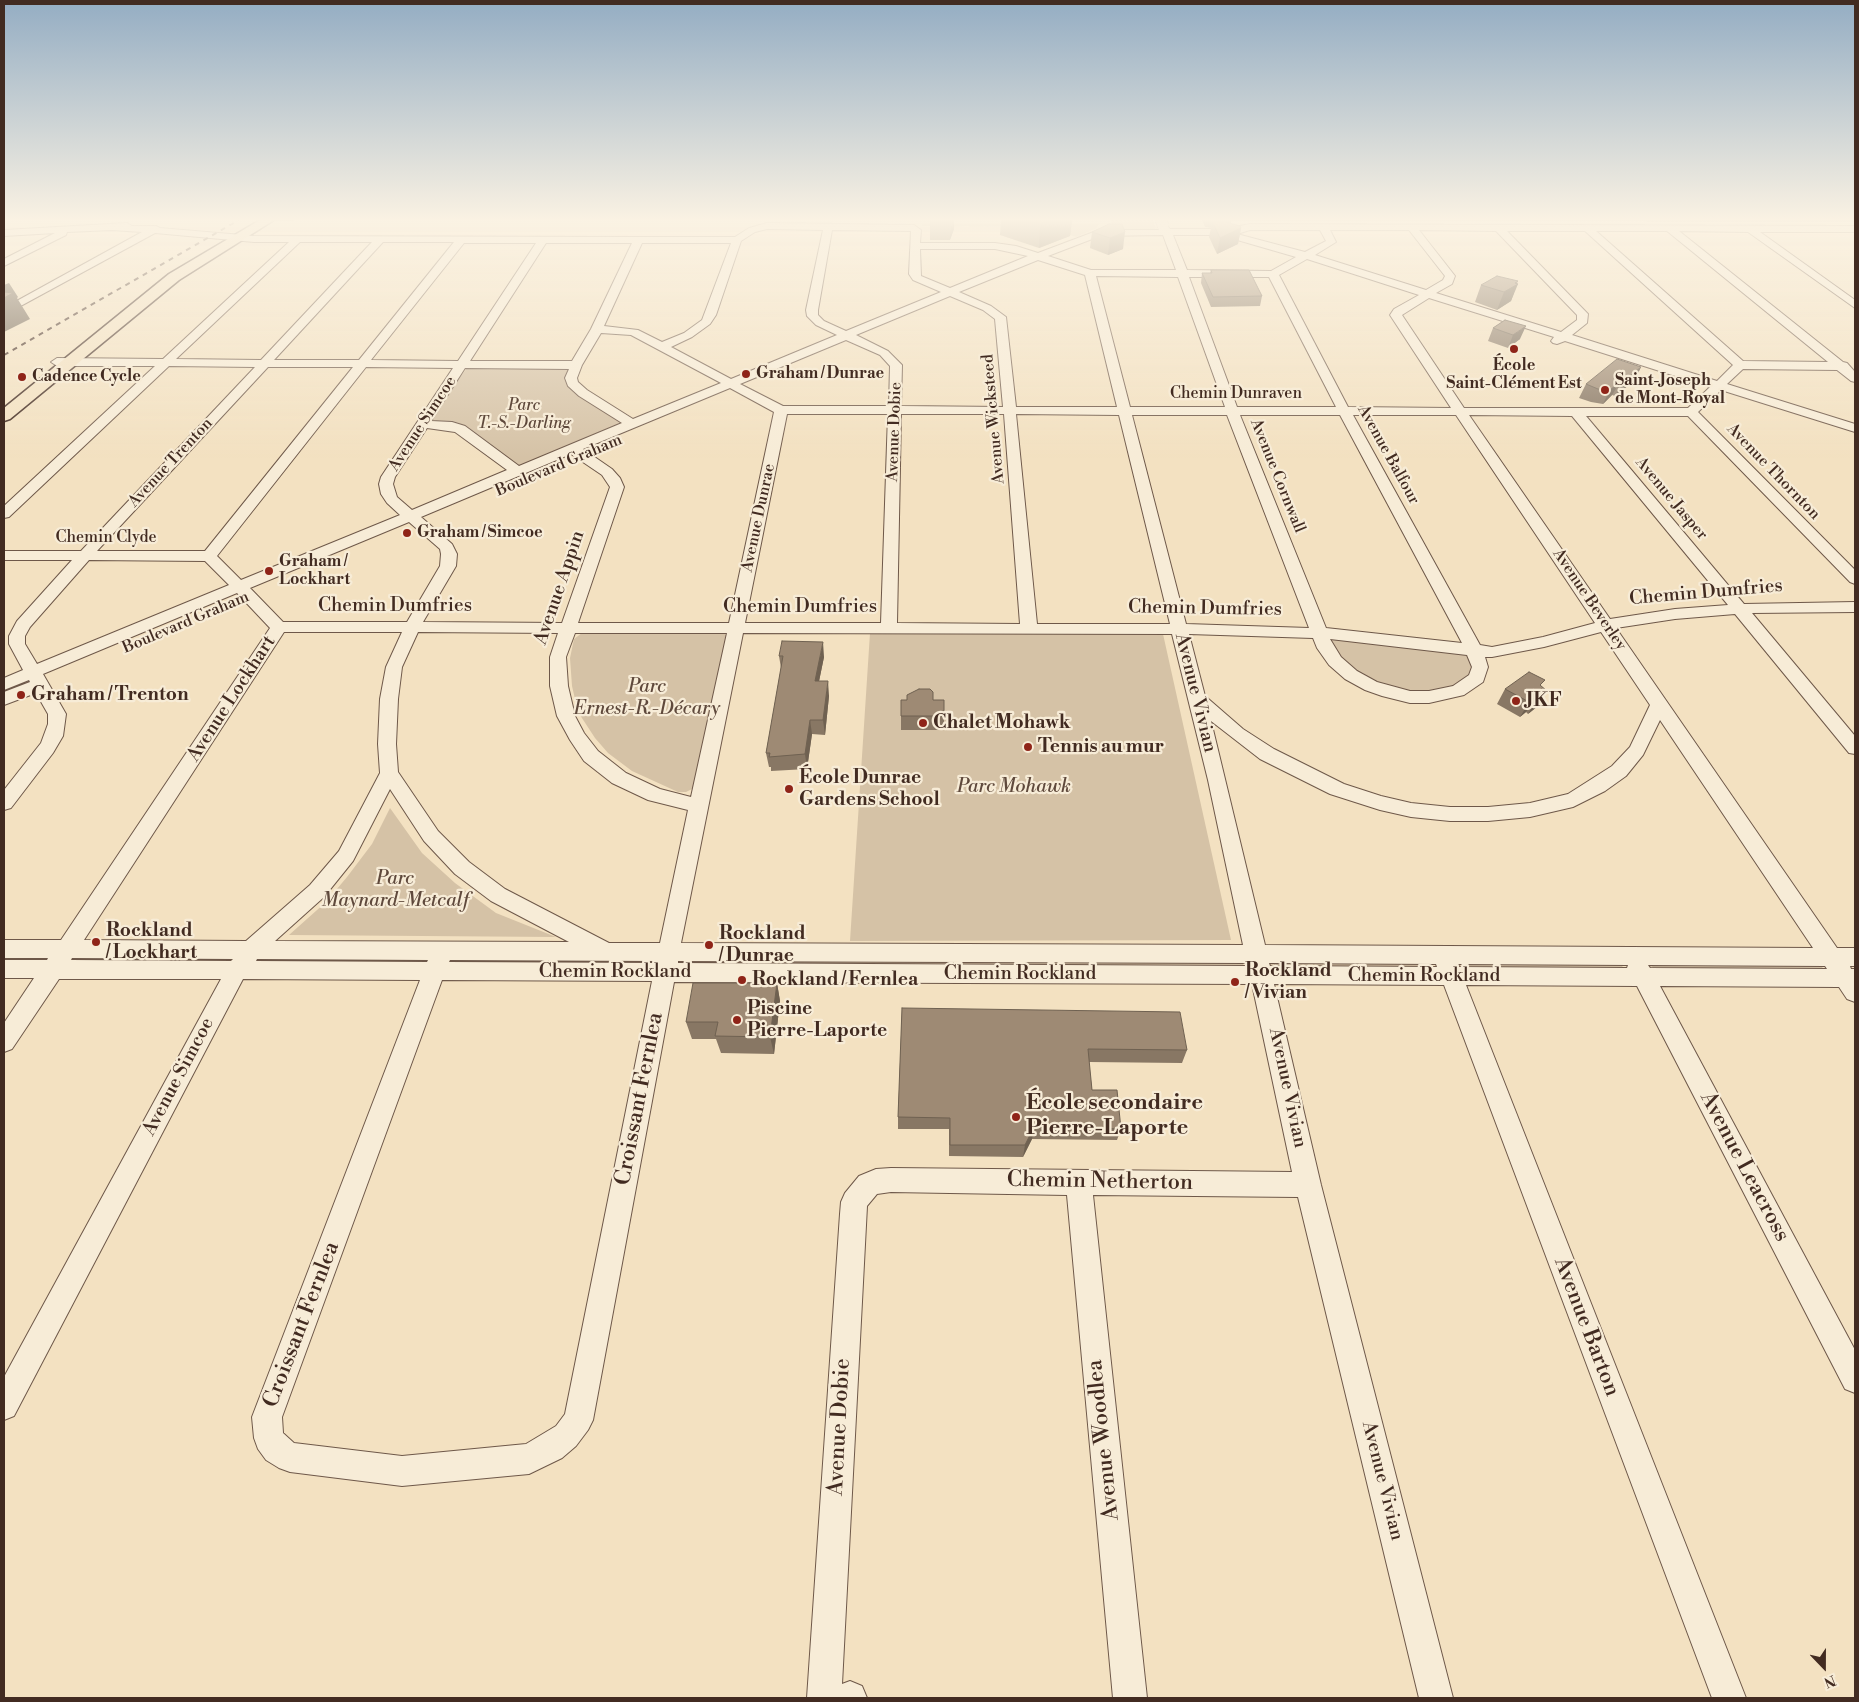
<!DOCTYPE html>
<meta charset="utf-8">
<style>
body{margin:0}
#map{position:relative;width:1859px;height:1702px;overflow:hidden;background:#f3e1c1;font-family:"Libre Bodoni",serif}
canvas{display:block}
.frame{position:absolute;inset:0;border:5px solid #422b21;pointer-events:none}
.north{position:absolute;left:1799px;top:1642px;width:50px;height:50px;-webkit-text-stroke:4px #f7ecd7;paint-order:stroke;rotate:158deg;font-size:14px;font-weight:700;line-height:20px;text-align:center;color:#422b21}
.north::after{content:'';display:block;margin:auto;width:18px;height:22px;background:#422b21;clip-path:polygon(50% 0,100% 100%,50% 72%,0 100%)}
</style>
<div id="map">
<canvas width="1859" height="1702"></canvas>
<div class="frame"></div>
<div class="north">N</div>
</div>
<script>
const context = document.querySelector('canvas').getContext('2d');
context.lineJoin = 'round';
function fill(path, color) { context.fillStyle = color; context.fill(path, 'evenodd'); }
const shape = rows => new Path2D(rows.map(r => 'M' + r).join(''));
function stroke(path, color, width, dash) { context.strokeStyle = color; context.lineWidth = width; context.lineCap = dash ? 'butt' : 'round'; context.setLineDash(dash || []); context.stroke(path); }
function write(font, color, halo, rows, align = 'center') {
  context.font = font + ' "Libre Bodoni",serif'; context.lineWidth = 4.5; context.setLineDash([]); context.textBaseline = 'middle'; context.strokeStyle = halo; context.fillStyle = color; for (const [text, x, y, turn = 0] of rows) {
    context.save(); context.translate(x, y); context.rotate((+turn || 0) * Math.PI / 180); context.textAlign = isNaN(turn) ? turn : align; if (halo) context.strokeText(text, 0, 0); context.fillText(text, 0, 0); context.restore();
  }
}
const green = shape([
 [1111,220,1153,220,1156,229,1114,229],
 [922,224,1099,224,1097,228,1076,237,1048,227,922,226],
 [576,365,572,383,632,424,517,471,460,429,424,424,467,368],
 [587,632,719,633,725,634,728,638,695,785,692,789,686,792,678,792,632,771,608,753,595,738,578,712,572,686,570,658,574,639,582,633],
 [870,633,1163,634,1231,940,850,941],
 [1320,633,1475,652,1477,678,1429,697,1351,675],
 [390,808,422,853,455,883,496,913,556,937,289,935,326,902,347,877,372,844],
 [687,958,1241,962,1244,965,1243,967,685,966],
 [1274,962,1430,963,1432,968,1274,966],
 [1461,963,1622,965,1623,968,1462,967],
 [1651,964,1822,966,1823,969,1653,968]
]);
const minor = shape([
 [127,223,132,226,156,226,160,228,254,236,638,237,735,237,749,228,767,223,914,225,921,230,920,243,995,243,1016,246,1038,253,1099,230,1160,230,1158,226,1163,223,1166,224,1170,229,1221,229,1228,231,1235,227,1250,224,1855,226,1855,232,1760,232,1855,300,1855,308,1748,232,1679,231,1843,362,1847,363,1855,372,1855,382,1851,381,1837,370,1743,369,1727,384,1855,424,1855,432,1721,390,1698,412,1855,570,1855,584,1850,582,1688,416,1586,416,1744,604,1855,602,1855,612,1752,613,1855,736,1855,754,1849,753,1735,614,1675,619,1616,628,1837,948,1855,948,1855,966,1850,966,1851,969,1855,969,1855,1002,1847,999,1839,987,1660,986,1855,1350,1855,1393,1845,1389,1637,986,1466,985,1746,1698,1712,1698,1444,985,1274,984,1321,1185,1453,1698,1419,1698,1298,1197,1093,1195,1147,1698,1113,1698,1067,1195,891,1192,877,1194,867,1206,842,1684,850,1681,862,1686,867,1698,807,1698,840,1214,841,1202,845,1193,859,1176,876,1169,891,1168,1292,1172,1252,984,674,982,593,1420,588,1430,576,1446,562,1458,529,1474,402,1486,290,1472,279,1468,266,1460,258,1449,254,1438,252,1417,420,980,243,979,14,1416,4,1420,4,1377,221,979,59,979,12,1049,4,1052,4,1023,34,978,4,978,4,960,47,960,48,958,4,958,4,940,61,940,270,628,237,593,43,674,66,714,63,736,53,753,11,808,4,810,4,790,41,743,48,724,48,714,36,693,4,705,4,692,30,682,29,680,4,690,4,678,23,670,9,644,9,636,17,621,72,560,4,560,4,551,81,551,255,367,169,366,9,517,4,518,4,506,155,366,57,366,51,362,57,358,163,359,289,242,254,242,155,233,4,315,4,308,142,232,112,230,67,232,66,235,4,266,4,259,55,233,4,236,4,230,127,223],
 [767,229,823,230,806,310,807,316,816,325,837,335,731,379,671,347,692,337,710,324,716,315,741,241,755,232,767,229],
 [832,230,911,231,909,274,913,280,941,292,846,331,824,321,818,315,818,310,832,230],
 [1250,230,1320,230,1326,241,1305,252,1237,234,1250,230],
 [1330,230,1409,230,1445,276,1443,280,1426,290,1315,255,1336,242,1330,230],
 [1419,230,1496,231,1577,315,1577,320,1561,332,1436,293,1452,284,1455,276,1419,230],
 [1507,231,1585,231,1733,365,1717,381,1572,335,1587,323,1588,314,1507,231],
 [1596,231,1667,231,1828,362,1743,361,1596,231],
 [1163,235,1176,270,1091,270,1048,256,1100,236,1163,235],
 [1173,235,1220,235,1296,257,1271,271,1187,270,1173,235],
 [300,242,372,242,261,360,176,359,300,242],
 [383,242,454,242,359,360,274,360,383,242],
 [464,243,536,243,458,361,371,360,464,243],
 [546,243,632,243,591,329,572,361,470,361,546,243],
 [642,243,731,243,702,320,684,333,662,342,638,330,604,326,642,243],
 [920,249,995,249,1028,256,950,288,921,276,920,249],
 [1307,259,1419,295,1394,309,1390,315,1451,408,1348,407,1279,275,1307,259],
 [1038,260,1085,275,1117,407,1016,407,1006,317,991,306,959,292,1038,260],
 [1096,276,1178,277,1225,407,1130,407,1096,276],
 [1189,277,1269,277,1336,407,1237,407,1189,277],
 [950,296,983,310,995,319,1003,407,901,406,902,365,888,351,856,335,950,296],
 [1429,298,1554,337,1551,341,1553,343,1557,344,1565,341,1710,387,1688,408,1464,408,1402,315,1429,298],
 [601,333,631,335,721,383,633,419,587,390,578,382,577,378,582,365,601,333],
 [846,340,880,355,890,366,889,406,783,406,740,384,846,340],
 [268,367,353,367,205,551,97,551,268,367],
 [366,367,453,368,381,477,379,484,381,494,387,503,400,515,241,580,217,556,366,367],
 [465,368,569,369,565,378,568,386,579,396,622,423,519,466,465,426,452,422,431,421,465,368],
 [730,388,774,412,729,623,578,623,624,487,620,478,612,469,583,449,730,388],
 [787,414,888,414,881,623,745,623,787,414],
 [901,414,1004,414,1020,624,897,623,901,414],
 [1016,414,1119,415,1170,624,1037,624,1016,414],
 [1132,415,1227,415,1309,628,1186,624,1132,415],
 [1240,415,1340,415,1462,643,1326,628,1240,415],
 [1353,415,1456,415,1595,623,1543,637,1492,647,1480,645,1353,415],
 [1469,415,1572,416,1728,605,1675,609,1610,619,1469,415],
 [427,428,455,432,507,470,412,510,397,497,393,484,395,477,427,428],
 [571,454,602,475,610,487,562,623,423,622,456,566,457,554,452,544,421,517,571,454],
 [409,522,440,549,441,554,440,566,407,622,283,622,250,588,409,522],
 [89,560,205,561,229,585,37,664,25,644,25,636,30,627,89,560],
 [284,632,402,632,386,667,380,699,378,744,380,773,339,851,310,885,246,941,84,940,284,632],
 [418,632,558,633,550,657,550,686,557,716,570,740,584,761,612,783,648,800,688,810,660,943,609,943,505,889,469,862,438,831,398,772,396,744,398,699,402,667,418,632],
 [1601,632,1650,705,1630,747,1612,766,1568,794,1530,803,1488,807,1450,807,1411,803,1381,796,1344,784,1274,749,1243,729,1205,696,1189,634,1313,638,1317,648,1329,665,1345,679,1365,690,1382,696,1410,703,1429,703,1464,695,1483,682,1488,667,1485,657,1492,657,1544,647,1601,632],
 [575,633,727,633,691,797,660,789,626,773,598,751,584,733,575,716,568,686,566,657,575,633],
 [743,633,1172,634,1208,780,1243,945,681,943,743,633],
 [1330,639,1467,655,1472,667,1469,675,1453,686,1429,691,1410,691,1377,682,1357,671,1341,657,1330,639],
 [1660,720,1813,948,1265,945,1211,721,1260,759,1330,794,1380,810,1411,817,1450,821,1488,821,1530,817,1573,807,1605,791,1626,776,1643,755,1660,720],
 [390,789,424,841,455,874,491,901,569,942,275,941,324,897,353,861,390,789],
 [72,958,233,959,231,961,71,960,72,958],
 [257,959,428,960,427,962,256,961,257,959],
 [450,960,656,961,656,963,449,962,450,960],
 [678,961,1247,963,1248,966,678,963,678,961],
 [1269,963,1436,964,1437,967,1270,966,1269,963],
 [1458,964,1628,965,1627,968,1459,967,1458,964],
 [1648,965,1825,966,1827,969,1650,968,1648,965],
 [442,980,652,981,565,1414,556,1426,526,1444,402,1456,294,1443,283,1433,282,1417,442,980]
]);
const major = shape([
 [260,220,274,220,179,280,10,419,4,421,4,408,169,274,260,220]
]);
const tram = shape([
 [276,220,294,220],
 [1217,220,1855,221]
]);
const rail = shape([
 [4,355,239,220]
]);
const minorBridge = shape([
 [1161,220,1163,226]
]);
const wall = shape([
 [930,220,954,220,954,229,950,240,930,240],
 [1001,220,1072,220,1070,236,1039,248,1000,235],
 [1202,220,1231,220,1231,223,1241,228,1238,244,1217,254,1209,237,1211,228,1205,227],
 [1109,224,1123,249,1108,255,1090,248,1092,232],
 [1211,270,1262,296,1260,306,1211,307,1201,283,1202,273,1210,273],
 [1517,284,1511,301,1497,310,1475,302,1481,285],
 [1505,320,1520,339,1508,348,1488,341,1493,328],
 [1641,367,1634,381,1615,396,1612,395,1603,404,1591,402,1579,398,1586,384],
 [779,656,824,657,819,681,829,696,825,735,812,734,807,769,771,771,771,767,769,767,766,753,781,668],
 [1541,686,1547,691,1538,706,1528,714,1526,712,1520,717,1497,704,1505,689],
 [933,700,944,700,944,730,901,730,901,716],
 [777,983,780,1001,774,1054,721,1053,716,1039,692,1039,686,1022],
 [902,1008,1187,1050,1182,1063,1089,1062,1092,1090,1121,1129,1117,1140,1032,1139,1023,1157,949,1156,949,1129,898,1129,898,1117]
]);
const shadedWall = shape([
 [951,220,954,220,954,229,950,240],
 [1053,220,1072,220,1070,236,1039,248,1040,224],
 [1241,228,1238,244,1217,254,1220,238],
 [1125,232,1123,249,1108,255,1110,238],
 [1518,281,1516,285,1518,284,1511,301,1497,310,1504,292],
 [9,283,18,297,17,298,30,319,4,332,4,285],
 [1526,326,1520,339,1508,348,1513,335],
 [1641,367,1634,381,1615,396,1622,383],
 [1620,382,1612,395,1603,404,1610,390],
 [823,642,824,657,816,696,815,681],
 [828,681,829,696,825,735,823,720],
 [1547,691,1538,706,1528,714,1537,699],
 [1534,698,1526,712,1520,717,1529,702],
 [810,720,812,734,807,769,805,754],
 [777,983,780,1001,774,1054,770,1037],
 [1034,1127,1032,1139,1023,1157,1025,1145]
]);
const building = shape([
 [1026,220,1053,220,1040,224,1026,220],
 [1212,221,1223,221,1240,226,1241,228,1220,238,1212,221],
 [1109,224,1122,224,1125,232,1110,238,1092,232,1109,224],
 [1211,270,1249,270,1262,296,1213,297,1202,273,1212,273,1211,270],
 [1497,276,1518,281,1515,283,1518,284,1504,292,1481,285,1497,276],
 [4,292,13,293,4,298,4,292],
 [1505,320,1526,326,1513,335,1493,328,1505,320],
 [1617,359,1641,367,1622,383,1620,382,1610,390,1598,389,1586,384,1617,359],
 [782,641,823,642,815,681,828,681,823,720,810,720,805,754,769,757,770,753,766,753,783,656,779,656,782,641],
 [1529,672,1545,680,1540,685,1547,691,1537,699,1534,698,1529,702,1505,689,1529,672],
 [919,689,930,689,933,692,933,700,944,700,944,716,901,716,901,700,907,700,907,695,919,689],
 [693,983,777,983,770,1037,715,1036,718,1022,686,1022,693,983],
 [902,1008,1180,1012,1187,1050,1088,1049,1092,1090,1117,1090,1121,1129,1034,1127,1025,1145,950,1145,950,1118,898,1117,902,1008]
]);
const markers = [
 [1514,349,5,"#8f2418"],
 [746,374,5,"#8f2418"],
 [22,377,5,"#8f2418"],
 [1605,390,5,"#8f2418"],
 [407,533,5,"#8f2418"],
 [269,571,5,"#8f2418"],
 [21,695,5,"#8f2418"],
 [1516,701,5,"#8f2418"],
 [923,723,5,"#8f2418"],
 [1028,747,5,"#8f2418"],
 [789,789,5,"#8f2418"],
 [96,942,5,"#8f2418"],
 [709,945,5,"#8f2418"],
 [742,980,5,"#8f2418"],
 [1235,982,5,"#8f2418"],
 [737,1020,5,"#8f2418"],
 [1016,1117,5,"#8f2418"]
];
const farPoinames = [
 ["École",1514,366,"center"],
 ["Saint-Clément Est",1514,384,"center"],
 ["Graham / Dunrae",756,374],
 ["Cadence Cycle",32,377],
 ["Saint-Joseph",1615,381],
 ["de Mont-Royal",1615,399],
 ["Graham / Simcoe",417,533],
 ["Graham /",279,562],
 ["Lockhart",279,580]
];
const farStreetnames = [
 ["Chemin Dunraven",1236,394],
 ["Avenue Wicksteed",994,419,-95],
 ["Avenue Simcoe",423,424,-57],
 ["Avenue Dobie",895,432,-88],
 ["Avenue Balfour",1388,455,61],
 ["Avenue Trenton",171,463,-47],
 ["Boulevard Graham",559,466,-23],
 ["Avenue Thornton",1773,472,46],
 ["Avenue Cornwall",1277,476,68],
 ["Avenue Jasper",1671,499,50],
 ["Avenue Dunrae",759,518,-78],
 ["Chemin Clyde",106,538],
 ["Avenue Beverley",1589,600,56],
 ["Boulevard Graham",186,623,-23]
];
const farParknames = [
 ["Parc",524,406],
 ["T.-S.-Darling",524,424]
];
const streetNames = [
 ["Avenue Appin",560,588,-71],
 ["Chemin Dumfries",1706,593,-5],
 ["Chemin Dumfries",395,606],
 ["Chemin Dumfries",800,607],
 ["Chemin Dumfries",1205,609,1],
 ["Avenue Vivian",1195,693,76],
 ["Avenue Lockhart",232,699,-57],
 ["Chemin Rockland",615,972],
 ["Chemin Rockland",1020,974],
 ["Chemin Rockland",1424,976],
 ["Avenue Simcoe",179,1077,-62],
 ["Avenue Vivian",1287,1088,78],
 ["Avenue Vivian",1382,1481,76]
];
const parkNames = [
 ["Parc",647,687],
 ["Ernest-R.-Décary",647,709],
 ["Parc Mohawk",1014,787],
 ["Parc",395,879],
 ["Maynard-Metcalf",395,901]
];
const poiNames = [
 ["Graham / Trenton",31,695],
 ["JKF",1526,701],
 ["Chalet Mohawk",933,723],
 ["Tennis au mur",1038,747],
 ["École Dunrae",799,778],
 ["Gardens School",799,800],
 ["Rockland",106,931],
 ["/ Lockhart",106,953],
 ["Rockland",719,934],
 ["/ Dunrae",719,956],
 ["Rockland",1245,971],
 ["/ Vivian",1245,993],
 ["Rockland / Fernlea",752,980],
 ["Piscine",747,1009],
 ["Pierre-Laporte",747,1031]
];
const nearStreetnames = [
 ["Croissant Fernlea",640,1099,-79],
 ["Avenue Leacross",1744,1167,62],
 ["Chemin Netherton",1100,1182,1],
 ["Croissant Fernlea",302,1325,-69],
 ["Avenue Barton",1586,1327,69],
 ["Avenue Dobie",840,1427,-87],
 ["Avenue Woodlea",1104,1440,-96]
];
const nearPoinames = [
 ["École secondaire",1026,1104],
 ["Pierre-Laporte",1026,1129]
];
fill(green, '#d5c2a6');
stroke(minor, '#6e5849', 2);
stroke(major, '#422b21', 3);
fill(minor, '#f7ecd7');
fill(major, '#f3e1c1');
stroke(tram, '#422b21', 1);
stroke(rail, '#422b21', 2, [5, 5]);
stroke(minorBridge, '#6e5849', 12, []);
stroke(minorBridge, '#f7ecd7', 11);
fill(wall, '#887764');
fill(shadedWall, '#6f6151');
fill(building, '#9e8a74');
stroke(building, '#6f6151', 1);
const sky = context.createLinearGradient(0, 0, 0, 458);
sky.addColorStop(0, '#94adc3');
sky.addColorStop(0.48, '#faf2e3');
sky.addColorStop(1, '#faf2e300');
context.fillStyle = sky;
context.fillRect(0, 0, 1859, 458);
for (const [x, y, r, color] of markers) { const dot = new Path2D(); dot.arc(x, y, r, 0, 2 * Math.PI); context.fillStyle = color; context.fill(dot); stroke(dot, '#f7ecd7', 2); }
write('bold 16px', '#422b21', '#f7ecd7', farPoinames, 'left');
write('16px', '#422b21', '#f7ecd7', farStreetnames);
write('italic 16px', '#5f493c', '#f7ecd7', farParknames);
write('19px', '#422b21', '#f7ecd7', streetNames);
write('italic 19px', '#5f493c', '#f7ecd7', parkNames);
write('bold 19px', '#422b21', '#f7ecd7', poiNames, 'left');
write('22px', '#422b21', '#f7ecd7', nearStreetnames);
write('bold 22px', '#422b21', '#f7ecd7', nearPoinames, 'left');
</script>
